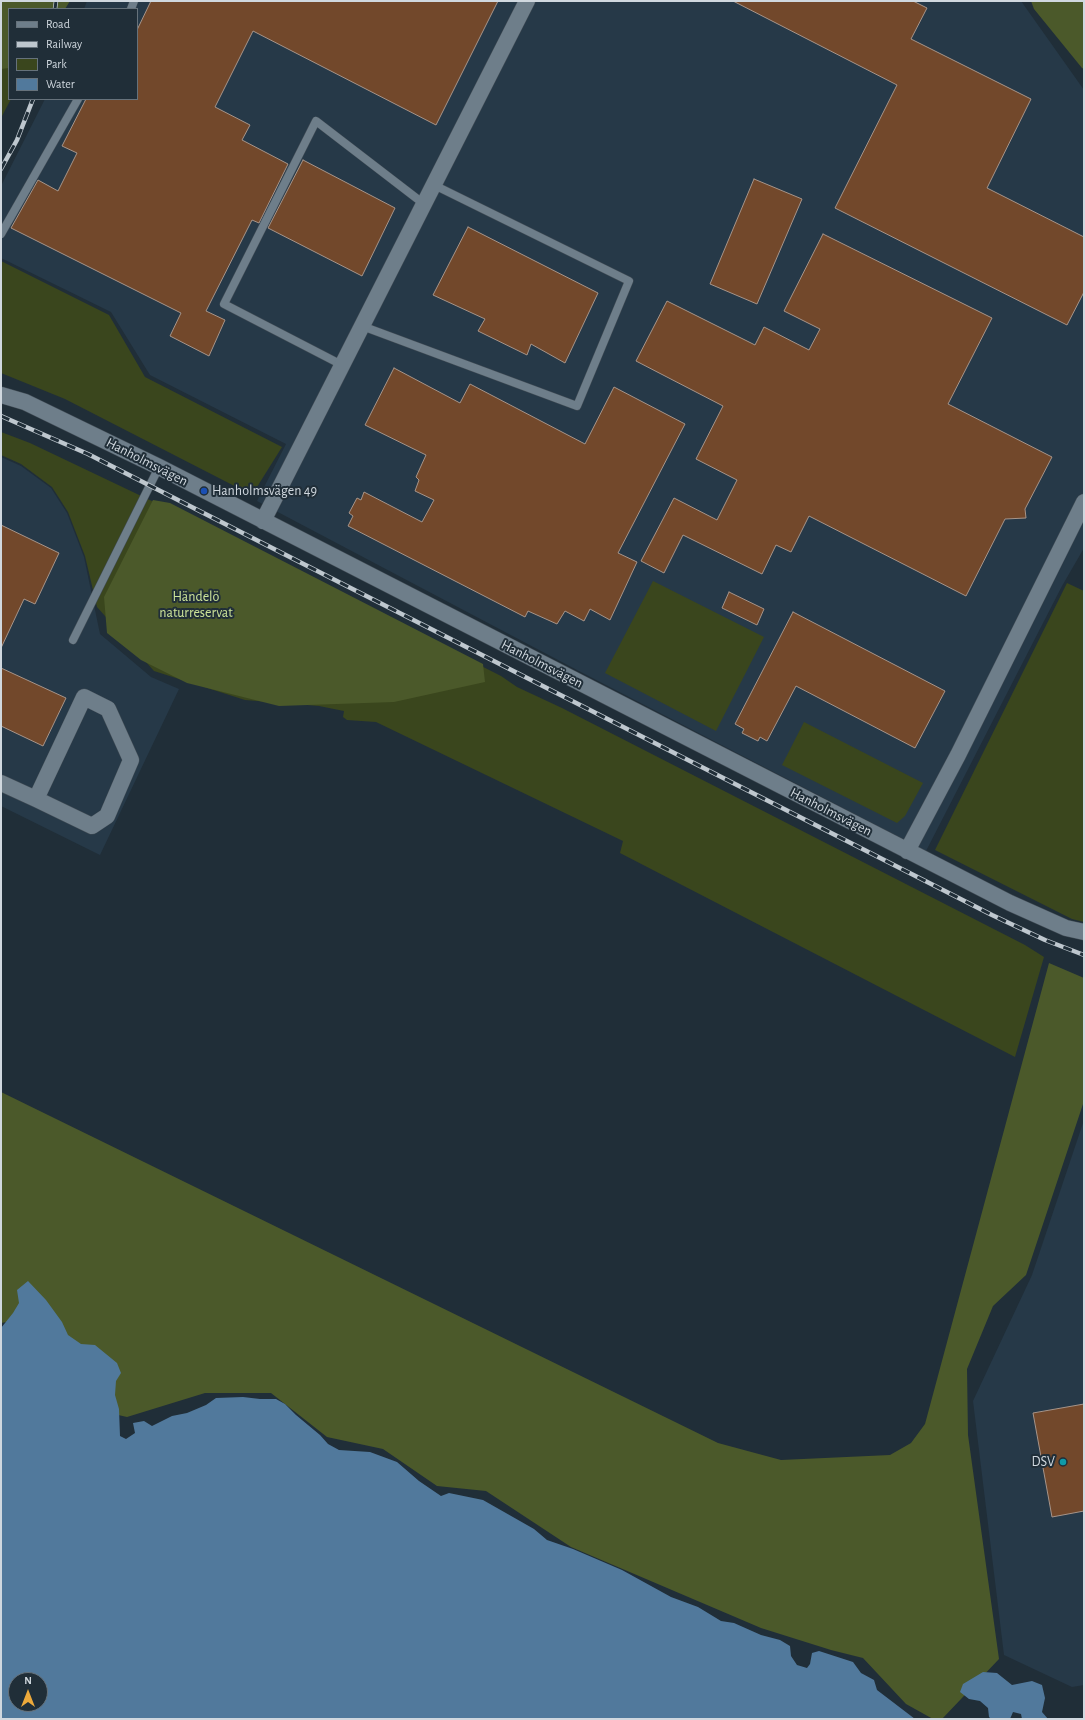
<!DOCTYPE html>
<meta charset="utf-8">
<style>
body{margin:0}
#map{position:relative;width:1085px;height:1720px;overflow:hidden;background:#202e38;font-family:"Alegreya Sans",sans-serif}
canvas{display:block}
.frame{position:absolute;inset:0;border:2px solid #d0d8df;pointer-events:none}
.legend{position:absolute;left:8px;top:8px;width:130px;height:92px;box-sizing:border-box;background:#202e38;border:1px solid #66727b;margin:0;padding:5px 7px;list-style:none;font-size:12px;color:#d0d8df}
.legend li{display:flex;align-items:center;gap:8px;height:20px}
.legend b{width:20px;border:1px solid #66727b}
.north{position:absolute;left:8px;top:1672px;width:40px;height:40px;box-sizing:border-box;background:#202e38;border:1px solid #66727b;border-radius:50%;rotate:0deg;font-size:11px;font-weight:700;line-height:16px;text-align:center;color:#d0d8df}
.north::after{content:'';display:block;margin:auto;width:14px;height:18px;background:#eca93b;clip-path:polygon(50% 0,100% 100%,50% 72%,0 100%)}
</style>
<div id="map">
<canvas width="1085" height="1720"></canvas>
<div class="frame"></div>
<ul class="legend">
<li><b style="height:5px;background:#6e7e8a"></b>Road</li>
<li><b style="height:5px;background:#bec7ce"></b>Railway</li>
<li><b style="height:11px;background:#3a461d"></b>Park</li>
<li><b style="height:11px;background:#51799c"></b>Water</li>
</ul>
<div class="north">N</div>
</div>
<script>
const context = document.querySelector('canvas').getContext('2d');
context.lineJoin = 'round';
function fill(path, color) { context.fillStyle = color; context.fill(path, 'evenodd'); }
const shape = rows => new Path2D(rows.map(r => 'M' + r).join(''));
function stroke(path, color, width, dash) { context.strokeStyle = color; context.lineWidth = width; context.lineCap = dash ? 'butt' : 'round'; context.setLineDash(dash || []); context.stroke(path); }
function write(font, color, halo, rows, align = 'center') {
  context.font = font + ' "Alegreya Sans",sans-serif'; context.lineWidth = 4; context.setLineDash([]); context.textBaseline = 'middle'; context.strokeStyle = halo; context.fillStyle = color; for (const [text, x, y, turn = 0] of rows) {
    context.save(); context.translate(x, y); context.rotate((+turn || 0) * Math.PI / 180); context.textAlign = isNaN(turn) ? turn : align; if (halo) context.strokeText(text, 0, 0); context.fillText(text, 0, 0); context.restore();
  }
}
const built = shape([
 [87,1,1021,1,1084,90,1084,548,1062,586,926,851,577,670,257,501,286,444,150,375,111,312,1,258,1,186,45,99,137,99,137,9,84,9],
 [1,457,21,466,51,488,67,513,84,557,100,634,151,677,179,689,100,855,1,806],
 [1084,1120,1084,1685,1072,1687,1004,1655,973,1401,1032,1275]
]);
const green = shape([
 [1,1,9,9,9,99,11,99,1,118],
 [1,261,109,315,145,377,282,447,252,495,65,399,1,373],
 [1,432,30,443,219,533,501,676,517,687,562,708,1025,945,1044,957,1015,1057,620,853,623,841,376,722,347,720,343,717,344,711,319,706,245,700,154,671,97,607,85,556,68,512,52,487,21,464,1,455],
 [653,581,764,637,716,731,605,673],
 [1067,583,1084,591,1084,922,1072,919,935,850],
 [804,722,923,783,905,816,897,823,782,765]
]);
const forest = shape([
 [1,1,70,1,65,9,9,9,9,68,1,69],
 [1031,1,1084,1,1084,69,1082,68,1034,9],
 [153,500,170,503,483,664,485,682,394,702,279,706,187,683,141,660,107,633,104,597],
 [1049,963,1084,978,1084,1101,1026,1275,993,1306,967,1369,968,1435,999,1659,942,1719,933,1719,906,1704,863,1658,831,1650,761,1628,571,1547,486,1491,437,1486,383,1449,327,1437,271,1393,205,1393,127,1417,92,1409,23,1319,1,1323,1,1092,718,1443,781,1460,890,1455,911,1443,925,1424]
]);
const water = shape([
 [28,1281,46,1300,62,1322,68,1335,81,1344,95,1345,117,1363,121,1373,116,1381,115,1395,119,1409,120,1436,126,1439,135,1433,133,1423,144,1421,152,1426,172,1416,187,1413,206,1405,216,1398,243,1397,260,1399,276,1399,285,1404,296,1415,320,1435,328,1444,339,1450,370,1452,397,1462,419,1481,441,1496,449,1493,483,1500,534,1529,547,1540,573,1549,622,1570,671,1597,698,1607,721,1621,734,1623,761,1635,780,1640,790,1646,791,1656,797,1665,807,1668,810,1664,812,1653,819,1651,853,1662,861,1673,874,1680,877,1690,915,1719,1,1719,1,1328,13,1313,19,1303,17,1290],
 [16,1680,40,1680,40,1704,16,1704],
 [983,1672,997,1673,1012,1685,1032,1681,1042,1685,1045,1698,1042,1712,1048,1719,1022,1719,1021,1714,1013,1712,1010,1719,991,1719,989,1717,988,1708,980,1701,969,1699,960,1692,963,1684]
]);
const building = shape([
 [151,1,498,1,436,125,253,31,215,107,250,125,242,140,288,164,259,223,252,220,206,311,225,320,209,356,170,336,181,313,11,228,38,180,58,191,77,153,62,146,86,99,137,99,137,30,151,1],
 [733,1,913,1,927,8,911,39,1031,99,987,188,1084,237,1084,292,1067,325,835,208,897,85,733,1],
 [303,160,395,208,362,276,268,228,303,160],
 [754,179,802,199,757,304,710,284,754,179],
 [468,227,598,293,565,363,531,344,527,355,478,331,485,319,433,295,468,227],
 [823,234,992,318,948,404,1052,457,1025,509,1026,518,1005,519,966,596,809,516,791,552,776,545,762,574,683,535,664,573,641,561,674,498,717,520,737,480,696,459,723,406,636,361,667,301,755,345,764,327,809,350,820,329,784,311,823,234],
 [394,368,460,403,470,384,585,444,614,387,685,424,618,553,637,562,610,620,590,609,584,621,565,611,557,624,528,611,525,617,348,526,353,516,349,513,357,498,361,500,364,492,422,522,434,500,415,491,419,480,416,477,426,455,365,425,394,368],
 [1,525,59,553,35,604,24,599,1,648,1,525],
 [729,592,764,609,757,625,722,608,729,592],
 [793,612,945,691,915,748,796,686,767,741,760,737,758,741,742,733,744,729,735,724,793,612],
 [1,668,66,698,43,746,1,726,1,668],
 [1084,1404,1084,1511,1052,1517,1033,1413,1084,1404]
]);
const service = shape([
 [131,9,134,1],
 [1,234,78,99],
 [362,326,577,406,629,281,434,185],
 [342,365,224,304,316,121,424,204],
 [73,640,159,467]
]);
const minor = shape([
 [1,395,25,402,159,467,1010,903,1066,928,1084,932],
 [263,521,527,1],
 [1,783,36,799,92,826,107,816,131,760,108,709,84,697,36,799],
 [907,851,958,755,1084,502]
]);
const rail = shape([
 [55,9,56,1],
 [1,169,17,140,33,99],
 [1,416,88,454,178,500,992,915,1045,940,1084,955]
]);
const markers = [
 [204,491,4,"#1a4fb4"],
 [1063,1462,4,"#0f9aa8"]
];
const streetNames = [
 ["Hanholmsvägen",147,462,27],
 ["Hanholmsvägen",542,664,27],
 ["Hanholmsvägen",831,812,27]
];
const poiNames = [
 ["Hanholmsvägen 49",212,491],
 ["DSV",1055,1462,"right"]
];
const parkNames = [
 ["Händelö",196,597],
 ["naturreservat",196,613]
];
fill(built, '#263948');
fill(green, '#3a461d');
fill(forest, '#4b592a');
fill(water, '#51799c');
fill(building, '#72482b');
stroke(building, '#a69489', 1);
stroke(service, '#414c55', 9);
stroke(minor, '#414c55', 17);
stroke(service, '#6e7e8a', 8);
stroke(minor, '#6e7e8a', 16);
stroke(rail, '#bec7ce', 4.5);
stroke(rail, '#202e38', 3, [9]);
for (const [x, y, r, color] of markers) { const dot = new Path2D(); dot.arc(x, y, r, 0, 2 * Math.PI); context.fillStyle = color; context.fill(dot); stroke(dot, '#202e38', 1.5); }
write('14px', '#d0d8df', '#202e38', streetNames);
write('14px', '#d0d8df', '#202e38', poiNames, 'left');
write('14px', '#cde499', '#202e38', parkNames);
</script>
